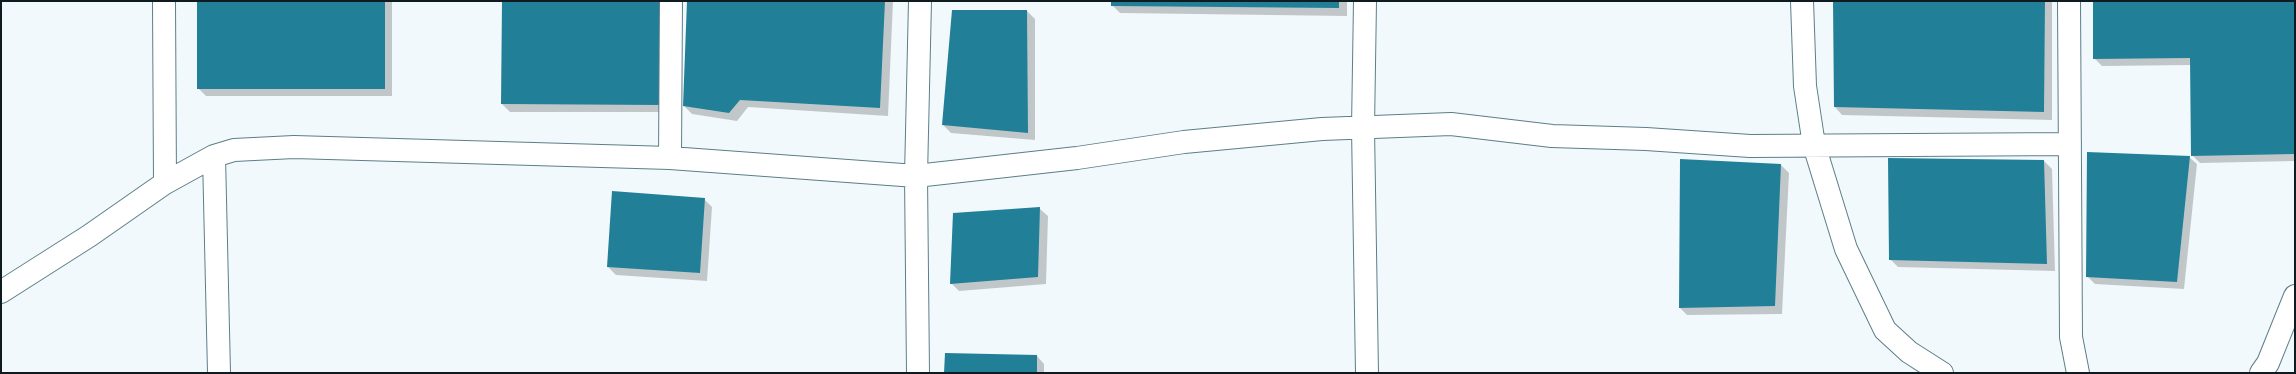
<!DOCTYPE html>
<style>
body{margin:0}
#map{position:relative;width:2296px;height:374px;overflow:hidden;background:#f2f9fc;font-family:Ubuntu,sans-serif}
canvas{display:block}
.frame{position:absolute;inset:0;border:2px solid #0e1c21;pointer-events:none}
</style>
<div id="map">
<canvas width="2296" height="374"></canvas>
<div class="frame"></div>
</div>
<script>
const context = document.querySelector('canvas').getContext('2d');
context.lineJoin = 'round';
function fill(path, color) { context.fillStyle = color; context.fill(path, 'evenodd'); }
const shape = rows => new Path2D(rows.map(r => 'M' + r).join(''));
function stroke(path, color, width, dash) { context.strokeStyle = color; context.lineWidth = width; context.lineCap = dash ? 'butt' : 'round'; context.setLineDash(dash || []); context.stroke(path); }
const shadow = shape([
 [198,1,392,1,392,96,206,96,198,88],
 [503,1,670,1,669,112,510,112,502,104],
 [688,1,893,1,888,116,748,107,737,121,692,114,684,106],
 [1112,1,1347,1,1347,16,1120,13,1112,5],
 [1834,1,2052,1,2052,120,1842,115,1835,107],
 [2094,1,2295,1,2295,161,2200,163,2192,155,2191,65,2102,66,2094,58],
 [1027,11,1035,19,1035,140,951,133,943,125],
 [2189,157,2197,164,2184,289,2095,284,2087,276],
 [1681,160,1781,165,1789,173,1782,314,1687,315,1680,308],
 [2044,161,2052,169,2055,271,1898,267,1890,259],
 [704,199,712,207,707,281,616,275,608,267],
 [1040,209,1048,216,1046,284,959,291,951,283],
 [1037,356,1044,364,1044,373,945,373]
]);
const building = shape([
 [197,1,385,1,385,89,197,89],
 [502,1,662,1,662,105,501,104],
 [687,1,885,1,880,108,740,100,729,113,683,106],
 [1111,1,1339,1,1339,8,1111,6],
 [1833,1,2045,1,2044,112,1834,107],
 [2093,1,2295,1,2295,154,2191,156,2190,58,2093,59],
 [952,10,1027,10,1028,133,942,125],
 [2087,152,2190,156,2177,282,2086,277],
 [1888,158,2044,160,2047,264,1889,260],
 [1680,159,1781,164,1775,306,1679,308],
 [612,191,705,198,700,273,607,267],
 [1040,207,1038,277,950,284,953,213],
 [945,353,1037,355,1037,373,944,373]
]);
const minor = shape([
 [164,1,165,183],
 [1365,1,1363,128,1367,373],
 [1802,1,1805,86,1814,145,1846,249,1885,330,1909,352,1942,373],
 [2069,1,2071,337,2078,373],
 [214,156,219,373],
 [670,158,671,1],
 [1,292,89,236,165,183,214,156,234,150,294,147,670,158,916,176,1077,158,1184,142,1322,129,1451,124,1552,136,1646,139,1750,146,2070,144],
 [918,373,916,176,920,1],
 [2261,373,2268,363,2295,296]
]);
fill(shadow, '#0003');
fill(building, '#227f98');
stroke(minor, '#5c7e89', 24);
stroke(minor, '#fff', 22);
</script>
